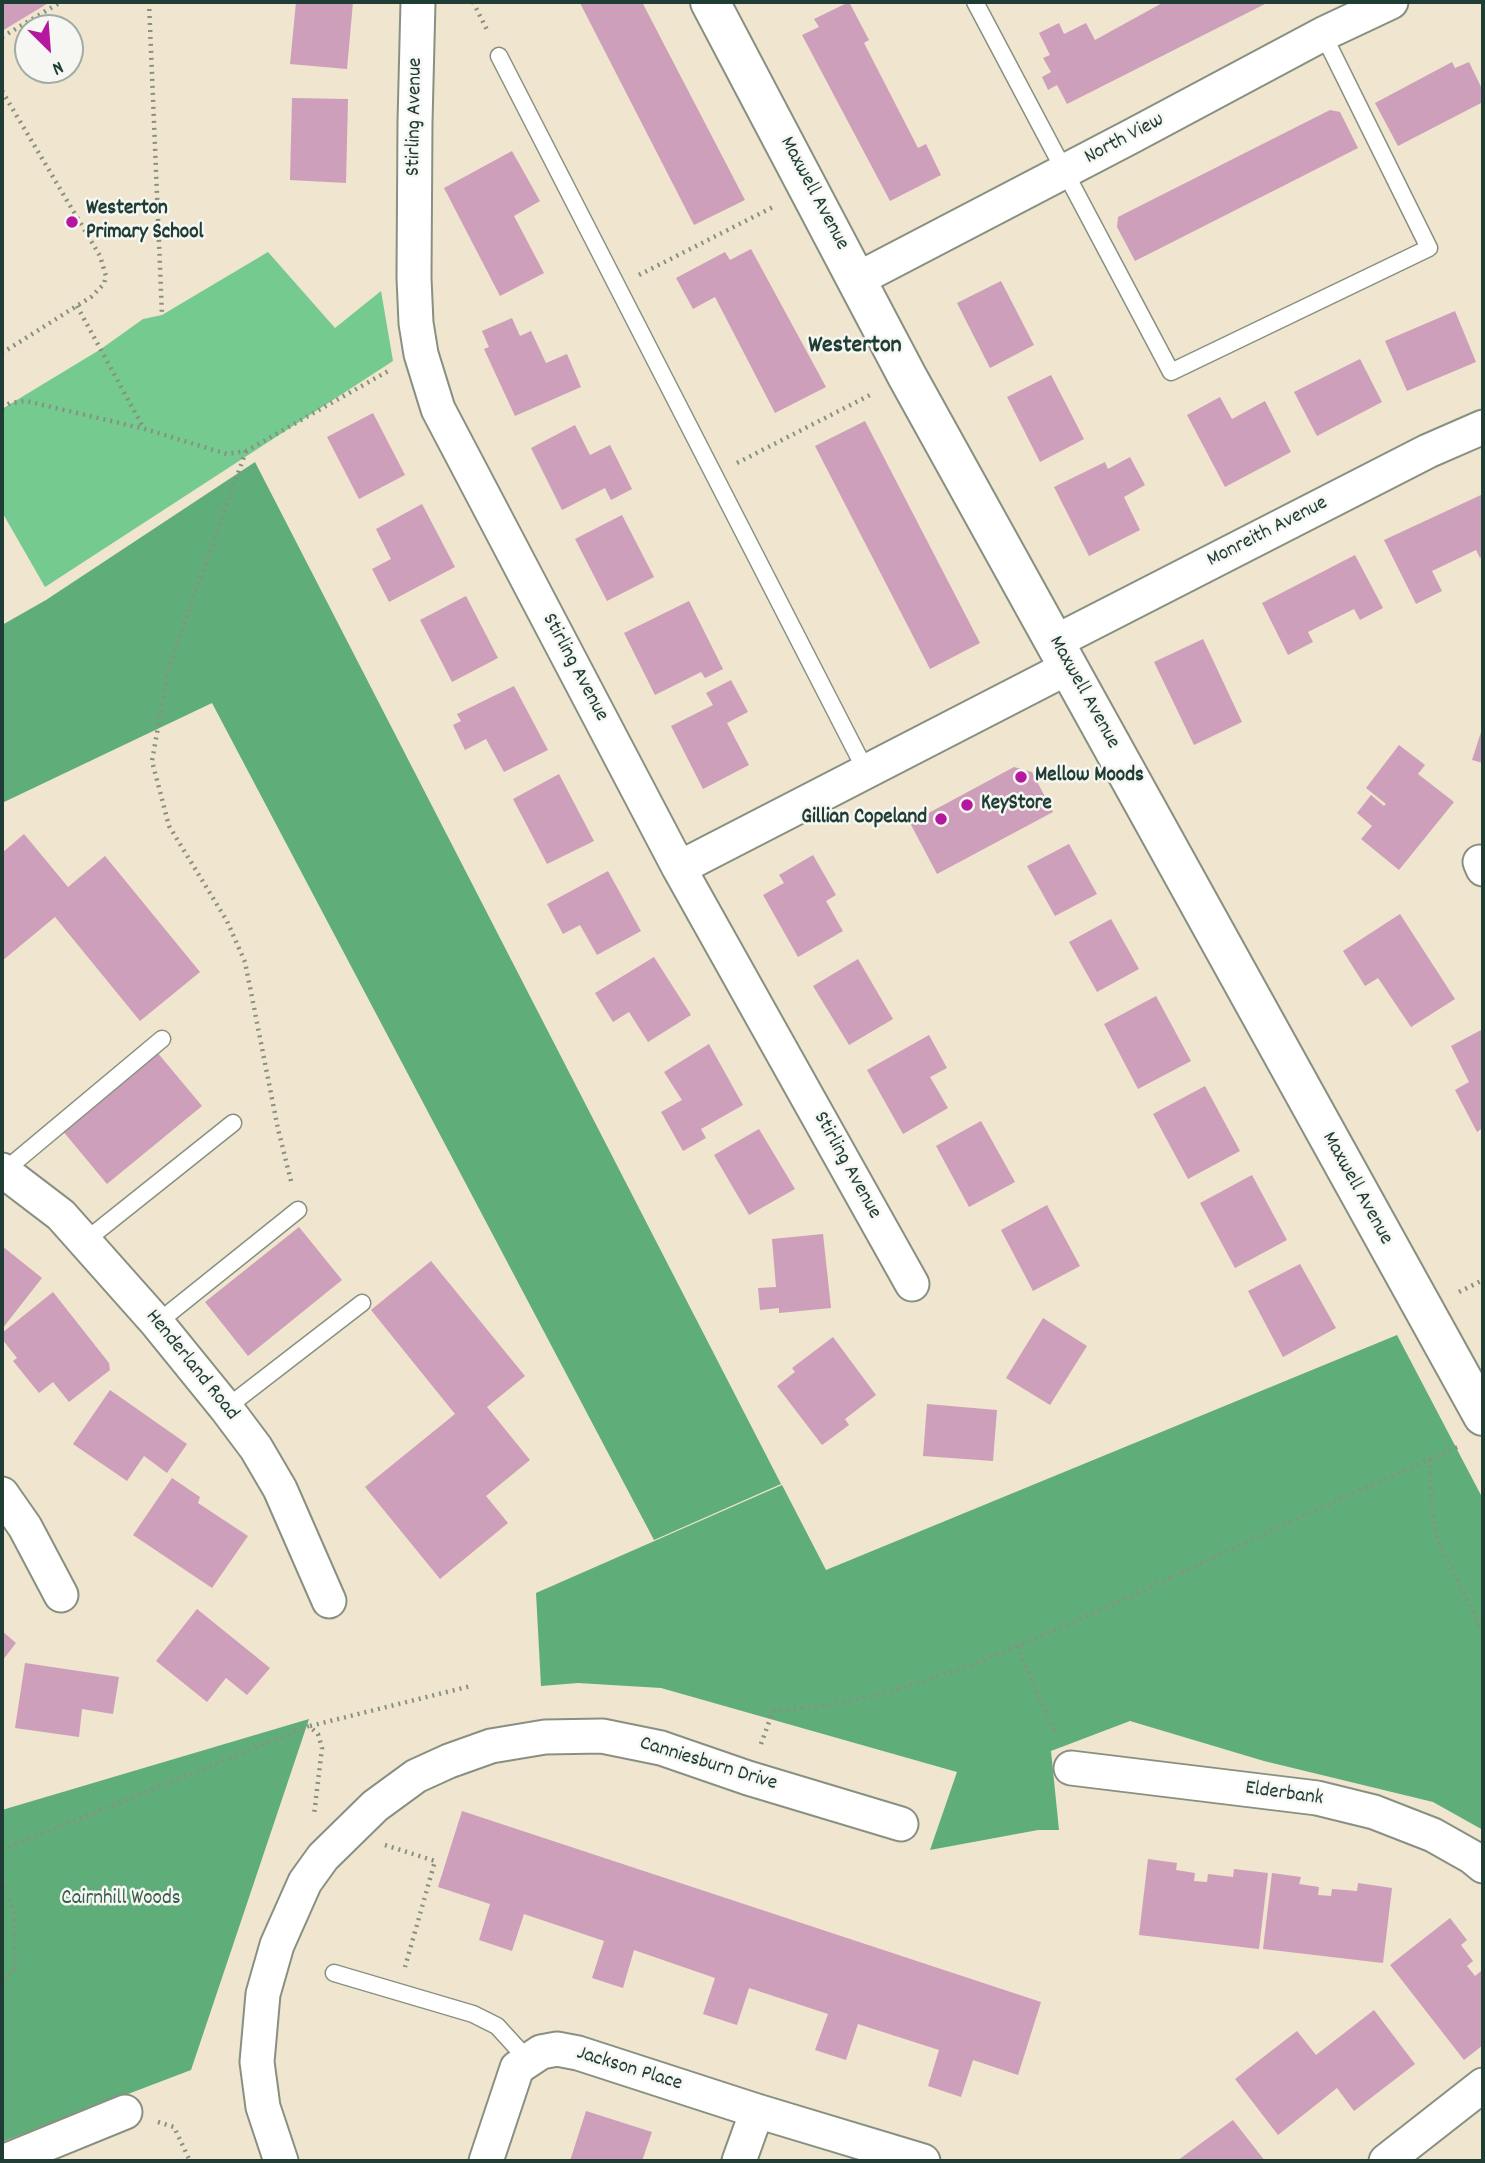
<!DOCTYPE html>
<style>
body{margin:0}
#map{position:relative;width:1485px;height:2163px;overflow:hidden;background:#f0e5ce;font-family:Dekko,sans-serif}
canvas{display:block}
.frame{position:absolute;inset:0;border:4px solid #1f3d34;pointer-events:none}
.north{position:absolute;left:14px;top:14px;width:70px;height:70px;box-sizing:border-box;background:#f6f6f2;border:2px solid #a0aca6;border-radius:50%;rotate:155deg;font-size:19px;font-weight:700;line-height:28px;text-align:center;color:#1f3d34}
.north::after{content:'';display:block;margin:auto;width:24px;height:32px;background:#b5179e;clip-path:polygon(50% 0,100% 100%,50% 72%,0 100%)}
</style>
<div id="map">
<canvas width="1485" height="2163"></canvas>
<div class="frame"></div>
<div class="north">N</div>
</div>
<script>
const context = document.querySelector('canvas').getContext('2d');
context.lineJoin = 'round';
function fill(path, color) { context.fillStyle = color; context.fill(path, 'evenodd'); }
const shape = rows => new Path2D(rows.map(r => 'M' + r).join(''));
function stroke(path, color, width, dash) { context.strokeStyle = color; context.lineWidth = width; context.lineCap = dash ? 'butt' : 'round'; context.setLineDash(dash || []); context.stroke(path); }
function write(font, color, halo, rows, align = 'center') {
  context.font = font + ' Dekko,sans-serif'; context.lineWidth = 5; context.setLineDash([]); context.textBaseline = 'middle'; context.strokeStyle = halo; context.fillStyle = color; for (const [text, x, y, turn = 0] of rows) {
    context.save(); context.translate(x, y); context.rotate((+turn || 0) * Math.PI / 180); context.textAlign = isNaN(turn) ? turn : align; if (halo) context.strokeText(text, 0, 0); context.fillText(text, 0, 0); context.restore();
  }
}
const green = shape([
 [268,252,335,328,381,291,393,361,45,587,2,512,2,409,101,349,143,319,162,315]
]);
const forest = shape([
 [255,462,781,1484,654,1540,212,703,2,803,2,625,46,600],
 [1397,1335,1483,1499,1483,1830,1433,1802,1264,1761,1130,1721,1051,1751,1059,1830,1038,1830,930,1850,957,1772,661,1688,578,1683,541,1686,536,1593,782,1485,826,1570],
 [309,1719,191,2070,2,2142,2,1810]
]);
const building = shape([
 [2,2,50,2,2,31],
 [296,2,353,2,347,69,290,64],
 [582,2,642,2,745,200,694,225,580,3],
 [849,2,869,40,864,43,918,148,926,144,941,175,890,201,802,35,819,27,814,19],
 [1164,2,1269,2,1067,104,1057,85,1048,90,1042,77,1051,72,1043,58,1050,55,1039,33,1059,23,1064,34,1086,23,1095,40],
 [1452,62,1455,68,1469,62,1483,91,1483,102,1398,146,1375,103],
 [292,98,348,99,346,183,290,180],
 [1330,110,1340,112,1358,148,1135,261,1117,227,1118,217],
 [512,151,540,201,514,216,544,273,500,296,444,188],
 [751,249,826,387,775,413,715,297,693,309,676,278,725,252,730,260],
 [1001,281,1034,345,990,368,957,303],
 [1455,311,1476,362,1407,391,1385,341],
 [512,318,520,336,531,331,546,363,567,354,581,387,515,416,484,349,489,347,482,331],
 [1360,359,1382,402,1317,436,1294,392],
 [1051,375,1084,439,1040,462,1007,397],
 [1220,397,1232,419,1265,401,1291,452,1225,487,1187,415],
 [373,413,405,475,359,499,327,437],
 [865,421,980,643,930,669,815,446],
 [575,425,590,455,610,445,632,489,611,500,605,488,562,510,531,448],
 [1130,457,1145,485,1124,497,1140,530,1089,556,1054,487,1105,462,1108,469],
 [1481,495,1483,499,1483,556,1480,558,1476,550,1432,571,1442,591,1416,604,1384,540],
 [422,504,455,567,389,602,372,569,391,559,376,529],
 [622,515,654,577,607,601,575,539],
 [1355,555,1383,608,1360,620,1354,609,1308,632,1313,642,1288,655,1262,603],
 [466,596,498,658,452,682,420,620],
 [689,601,723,669,705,678,701,672,655,695,624,633],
 [1203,639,1242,722,1194,745,1154,662],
 [731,680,748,712,727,723,749,765,703,789,671,726,713,705,706,693],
 [514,686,548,750,504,772,486,739,465,750,453,725,461,721,457,714],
 [1483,726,1483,763,1472,760],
 [1399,745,1425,765,1418,774,1454,802,1399,870,1361,839,1372,826,1357,813,1371,795,1384,806,1386,804,1366,788],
 [1014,767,1032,772,1053,812,937,874,910,823],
 [559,774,594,841,547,864,513,799],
 [24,834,68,887,105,856,200,972,140,1021,55,917,2,961,2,853],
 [1069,844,1097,894,1055,916,1027,866],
 [813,855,836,895,826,901,843,931,798,957,763,895,784,883,779,875],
 [608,871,641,931,597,955,580,925,563,934,547,904],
 [1400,914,1455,999,1411,1027,1378,978,1365,986,1343,951],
 [1111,919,1139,969,1097,992,1069,942],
 [654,957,691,1015,648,1042,629,1012,613,1022,595,993],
 [858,959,893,1019,849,1045,813,986],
 [1156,996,1191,1061,1138,1089,1104,1024],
 [1483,1029,1483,1128,1477,1132,1455,1090,1469,1082,1451,1046],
 [929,1035,947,1068,930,1077,948,1108,903,1134,867,1070],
 [709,1044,743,1105,701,1129,706,1138,683,1151,661,1112,682,1100,664,1072],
 [157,1052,202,1106,107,1184,62,1130],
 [1205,1086,1240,1151,1188,1179,1153,1114],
 [981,1121,1015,1182,969,1207,936,1146],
 [759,1129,795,1189,749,1215,714,1155],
 [1252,1175,1287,1240,1235,1268,1200,1203],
 [1047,1205,1080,1266,1033,1291,1001,1230],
 [299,1227,342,1280,248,1356,205,1302],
 [823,1234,831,1308,779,1313,779,1308,760,1310,758,1288,776,1287,772,1239],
 [2,1246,42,1278,2,1329],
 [431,1261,525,1376,487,1407,530,1460,486,1496,508,1523,440,1579,365,1487,455,1414,371,1310],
 [1300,1264,1336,1328,1283,1357,1248,1291],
 [53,1292,109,1363,110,1370,69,1402,53,1382,39,1393,13,1361,17,1358,2,1339,2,1333],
 [1043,1318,1087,1346,1050,1405,1006,1378],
 [833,1337,876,1395,845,1419,849,1425,822,1445,777,1386,795,1372,792,1368],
 [110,1390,187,1444,167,1473,144,1456,127,1481,73,1444],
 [927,1404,997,1410,993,1461,923,1456],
 [172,1478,200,1497,198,1503,248,1536,212,1588,133,1535],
 [197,1609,270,1668,247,1695,226,1678,207,1702,156,1661],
 [2,1631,16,1643,2,1661],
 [25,1663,119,1677,113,1714,82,1709,79,1737,15,1728],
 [462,1811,1041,2002,1018,2075,973,2060,961,2097,928,2086,939,2050,858,2024,846,2060,815,2050,828,2014,749,1988,737,2025,703,2014,715,1978,634,1950,623,1988,592,1978,604,1941,524,1914,512,1951,479,1940,490,1904,438,1887],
 [1148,1859,1177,1863,1176,1870,1195,1873,1194,1881,1207,1882,1208,1874,1233,1877,1234,1869,1268,1873,1259,1949,1139,1935],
 [1272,1873,1301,1877,1299,1884,1319,1887,1318,1895,1331,1896,1332,1889,1357,1891,1358,1883,1392,1888,1383,1963,1263,1949],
 [1450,1918,1467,1940,1461,1945,1473,1961,1467,1966,1475,1976,1481,1971,1483,1974,1483,2045,1464,2060,1390,1965],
 [1374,2010,1415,2064,1354,2111,1337,2088,1278,2135,1235,2079,1297,2031,1316,2055],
 [586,2111,652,2132,642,2161,570,2161],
 [1233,2120,1265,2161,1177,2161,1204,2141]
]);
const path = shape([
 [149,2,162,315],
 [473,2,488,32],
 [2,37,61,2],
 [2,91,100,256,106,276,104,284,91,297,2,353],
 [639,275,775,206],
 [77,306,144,429],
 [2,408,10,403,26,401,145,429,227,454,246,451,390,370],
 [246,451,169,666,152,761,169,826,227,921,245,962,278,1129,292,1185],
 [737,463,872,394],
 [1459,1292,1483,1280],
 [1430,1459,1432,1508,1437,1539,1483,1632],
 [1017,1646,1056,1736],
 [310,1726,471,1686],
 [761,1744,773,1711,830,1705,886,1693,974,1664,1101,1610,1322,1507,1460,1446],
 [385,1845,435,1861,405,1967],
 [2,1850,309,1726,318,1734,322,1748,314,1815],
 [2,1879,14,1912,15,1967,2,1984],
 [158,2122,174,2127,190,2161]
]);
const service = shape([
 [975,2,1171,372,1429,248,1323,34],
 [499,56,866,771],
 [4,1171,162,1039],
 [85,1241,233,1123],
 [157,1323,298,1210],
 [226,1408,362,1303],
 [334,1973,473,2014,497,2026,528,2060]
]);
const minor = shape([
 [418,2,415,122,414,278,416,323,421,354,438,409,679,868,912,1284],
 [858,279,1132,136,1323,34,1391,2],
 [1055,642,1428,451,1483,427],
 [1480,862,1483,869],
 [679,868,1069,667],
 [2,1170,61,1215,157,1323,226,1408,256,1448,280,1489,329,1601],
 [2,1494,25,1527,61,1595],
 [1071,1768,1317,1798,1374,1812,1433,1835,1472,1857,1483,1866],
 [5,2161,125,2112],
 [281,2161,263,2107,257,2062,263,1994,277,1945,305,1882,323,1857,375,1806,416,1776,449,1761,491,1746,545,1737,602,1736,661,1748,748,1778,901,1824],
 [486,2161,517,2068,541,2052,557,2049,578,2053,757,2111,923,2161],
 [739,2161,757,2111],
 [1386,2161,1483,2085]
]);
const tertiary = shape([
 [710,2,907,376,1483,1416]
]);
const markers = [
 [72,222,7,"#b5179e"],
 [1021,777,7,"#b5179e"],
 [967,805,7,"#b5179e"],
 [941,819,7,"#b5179e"]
];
const streetNames = [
 ["Stirling Avenue",416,117,-89],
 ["North View",1125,140,-28],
 ["Maxwell Avenue",813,194,62],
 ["Monreith Avenue",1268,533,-27],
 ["Stirling Avenue",574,668,62],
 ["Maxwell Avenue",1083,693,61],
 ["Stirling Avenue",846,1166,61],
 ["Maxwell Avenue",1356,1189,61],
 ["Henderland Road",191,1366,51],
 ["Canniesburn Drive",708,1765,17],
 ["Elderbank",1284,1795,8],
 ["Jackson Place",629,2070,17]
];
const poiNames = [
 ["Westerton",86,210],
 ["Primary School",86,234],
 ["Mellow Moods",1035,777],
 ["KeyStore",981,805],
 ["Gillian Copeland",927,819,"right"]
];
const parkNames = [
 ["Cairnhill Woods",121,1900]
];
const quarterNames = [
 ["Westerton",855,348]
];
fill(green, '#74ca8f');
fill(forest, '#5fae7a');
fill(building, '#cd9fba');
stroke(service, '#889181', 19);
stroke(minor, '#889181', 37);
stroke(tertiary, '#889181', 42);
stroke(path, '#889181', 4.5, [2, 5]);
stroke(service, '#fff', 16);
stroke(minor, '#fff', 33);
stroke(tertiary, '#fff', 38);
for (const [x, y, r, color] of markers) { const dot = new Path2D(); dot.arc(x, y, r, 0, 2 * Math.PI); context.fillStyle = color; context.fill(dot); stroke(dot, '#f6f6f2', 2.5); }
write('21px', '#1f3d34', '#f6f6f2', streetNames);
write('bold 21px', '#1f3d34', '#f6f6f2', poiNames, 'left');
write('21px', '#34604b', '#f6f6f2', parkNames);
write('bold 24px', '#1f3d34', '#f6f6f2', quarterNames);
</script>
